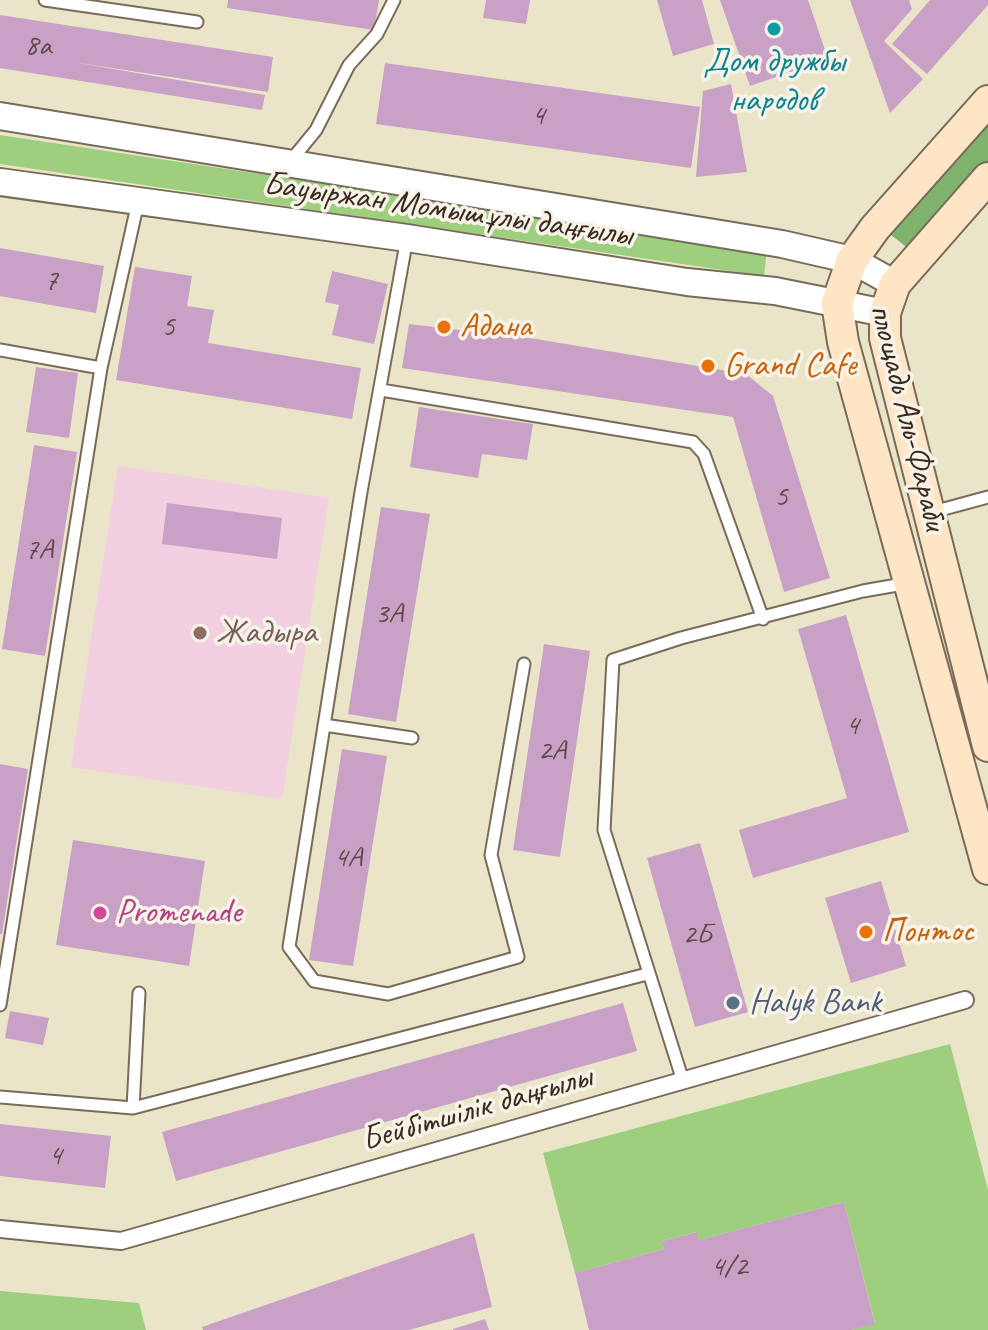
<!DOCTYPE html>
<meta charset="utf-8">
<style>
body{margin:0}
canvas{display:block;background:#eae5c8}
</style>
<canvas width="988" height="1330"></canvas>
<script>
const context = document.querySelector('canvas').getContext('2d');
context.lineJoin = 'round';
function fill(path, color) { context.fillStyle = color; context.fill(path, 'evenodd'); }
const shape = rows => new Path2D(rows.map(r => 'M' + r).join(''));
function stroke(path, color, width, dash) { context.strokeStyle = color; context.lineWidth = width; context.lineCap = dash ? 'butt' : 'round'; context.setLineDash(dash || []); context.stroke(path); }
function write(font, color, halo, rows, align = 'center') {
  context.font = font + ' Caveat,sans-serif'; context.lineWidth = 7; context.setLineDash([]); context.textBaseline = 'middle'; context.strokeStyle = halo; context.fillStyle = color; for (const [text, x, y, turn = 0] of rows) {
    context.save(); context.translate(x, y); context.rotate((+turn || 0) * Math.PI / 180); context.textAlign = isNaN(turn) ? turn : align; if (halo) context.strokeText(text, 0, 0); context.fillText(text, 0, 0); context.restore();
  }
}
const built = shape([
 [118,466,329,498,282,799,71,767]
]);
const green = shape([
 [0,135,767,250,764,276,0,164],
 [950,1044,988,1190,988,1330,851,1330,875,1323,844,1202,699,1240,696,1232,662,1241,664,1249,575,1273,543,1153],
 [0,1291,139,1303,146,1330,0,1330]
]);
const forest = shape([
 [988,115,988,171,914,253,886,231]
]);
const building = shape([
 [228,0,379,0,374,30,227,8],
 [486,0,530,0,526,24,483,18],
 [657,0,702,0,714,44,673,56],
 [720,0,808,0,828,59,750,86],
 [850,0,909,0,912,9,884,41,923,79,890,113],
 [930,0,988,0,988,5,927,74,892,44],
 [0,15,273,57,268,92,73,62,265,95,262,110,0,68],
 [385,63,700,107,691,168,376,124],
 [731,84,747,172,696,177,703,91],
 [0,248,104,266,96,313,0,296],
 [135,267,192,276,187,306,214,310,208,343,361,368,352,419,116,380],
 [332,271,388,284,374,344,332,335,339,305,325,302],
 [409,324,536,339,746,374,773,396,830,578,784,592,733,417,402,368],
 [36,367,78,373,69,438,26,432],
 [419,407,533,424,527,460,482,454,478,478,410,467],
 [34,445,77,452,45,656,2,649],
 [167,503,282,518,277,559,162,544],
 [381,507,430,514,396,722,348,714],
 [846,615,909,832,753,878,739,830,847,798,798,629],
 [544,644,590,651,560,857,513,850],
 [342,749,387,756,353,966,309,960],
 [0,764,28,769,2,934,0,934],
 [73,840,205,861,189,966,56,945],
 [700,843,748,1012,695,1027,647,858],
 [881,881,906,966,851,983,825,898],
 [623,1003,637,1051,176,1181,162,1132],
 [10,1011,49,1018,43,1045,5,1038],
 [0,1124,111,1136,105,1188,0,1176],
 [844,1202,875,1324,851,1330,589,1330,575,1273,664,1249,662,1241,697,1232,699,1240],
 [474,1233,492,1307,409,1330,203,1330,202,1327],
 [485,1319,489,1330,453,1330,453,1329]
]);
const service = shape([
 [45,0,197,22],
 [289,163,316,130,349,65,377,34,394,0],
 [407,238,361,492,289,947,314,981,388,994,518,957,491,855,524,664],
 [0,350,101,368],
 [381,390,693,442,704,454,763,619],
 [929,513,988,497],
 [324,725,412,738],
 [0,1005,101,368,138,202],
 [683,1081,604,830,613,660,681,638,863,591,909,583],
 [0,1097,133,1108,139,993],
 [133,1108,647,974]
]);
const pedestrian = shape([
 [0,1229,121,1241,965,1000]
]);
const tertiary = shape([
 [0,116,782,244,852,260,895,284],
 [0,182,407,238,687,282,775,291,885,313]
]);
const secondary = shape([
 [988,101,875,228,852,260,837,303,843,342,988,869],
 [988,178,895,284,885,313,885,338,988,746]
]);
const markers = [
 [774,29,8,"#0f9aa8"],
 [444,327,8,"#e8710a"],
 [708,366,8,"#e8710a"],
 [200,633,8,"#8d6e63"],
 [100,913,8,"#d1479c"],
 [866,932,8,"#e8710a"],
 [733,1003,8,"#5c6f8a"]
];
const numberNames = [
 ["8а",38,46],
 ["4",538,116],
 ["7",51,281],
 ["5",168,327],
 ["5",781,497],
 ["7А",39,550],
 ["3А",389,614],
 ["4",852,726],
 ["2А",552,751],
 ["4А",348,858],
 ["2Б",697,935],
 ["4",55,1156],
 ["4/2",729,1267]
];
const cultureNames = [
 ["Дом дружбы",774,62],
 ["народов",774,101]
];
const streetNames = [
 ["Бауыржан Момышұлы даңғылы",448,210,8],
 ["площадь Аль-Фараби",907,417,76],
 ["Бейбітшілік даңғылы",477,1109,-16]
];
const foodNames = [
 ["Адана",460,327],
 ["Grand Cafe",724,366],
 ["Понтос",882,932]
];
const educationNames = [
 ["Жадыра",216,633]
];
const hotelNames = [
 ["Promenade",116,913]
];
const serviceNames = [
 ["Halyk Bank",749,1003]
];
fill(built, '#f2cfe1');
fill(green, '#9ecf7e');
fill(forest, '#7eb26d');
fill(building, '#caa1c6');
stroke(service, '#786b5a', 15);
stroke(pedestrian, '#786b5a', 20);
stroke(tertiary, '#786b5a', 30);
stroke(secondary, '#786b5a', 34);
stroke(service, '#fff', 11);
stroke(pedestrian, '#fff', 16);
stroke(tertiary, '#fff', 26);
stroke(secondary, '#fee5c5', 30);
for (const [x, y, r, color] of markers) { const dot = new Path2D(); dot.arc(x, y, r, 0, 2 * Math.PI); context.fillStyle = color; context.fill(dot); stroke(dot, '#f7f3e8', 3); }
write('30px', '#5f4848', null, numberNames);
write('34px', '#0d838f', '#f7f3e8', cultureNames);
write('34px', '#3b2a1e', '#f7f3e8', streetNames);
write('34px', '#c56008', '#f7f3e8', foodNames, 'left');
write('34px', '#785e54', '#f7f3e8', educationNames, 'left');
write('34px', '#b23c85', '#f7f3e8', hotelNames, 'left');
write('34px', '#4e5e75', '#f7f3e8', serviceNames, 'left');
</script>
